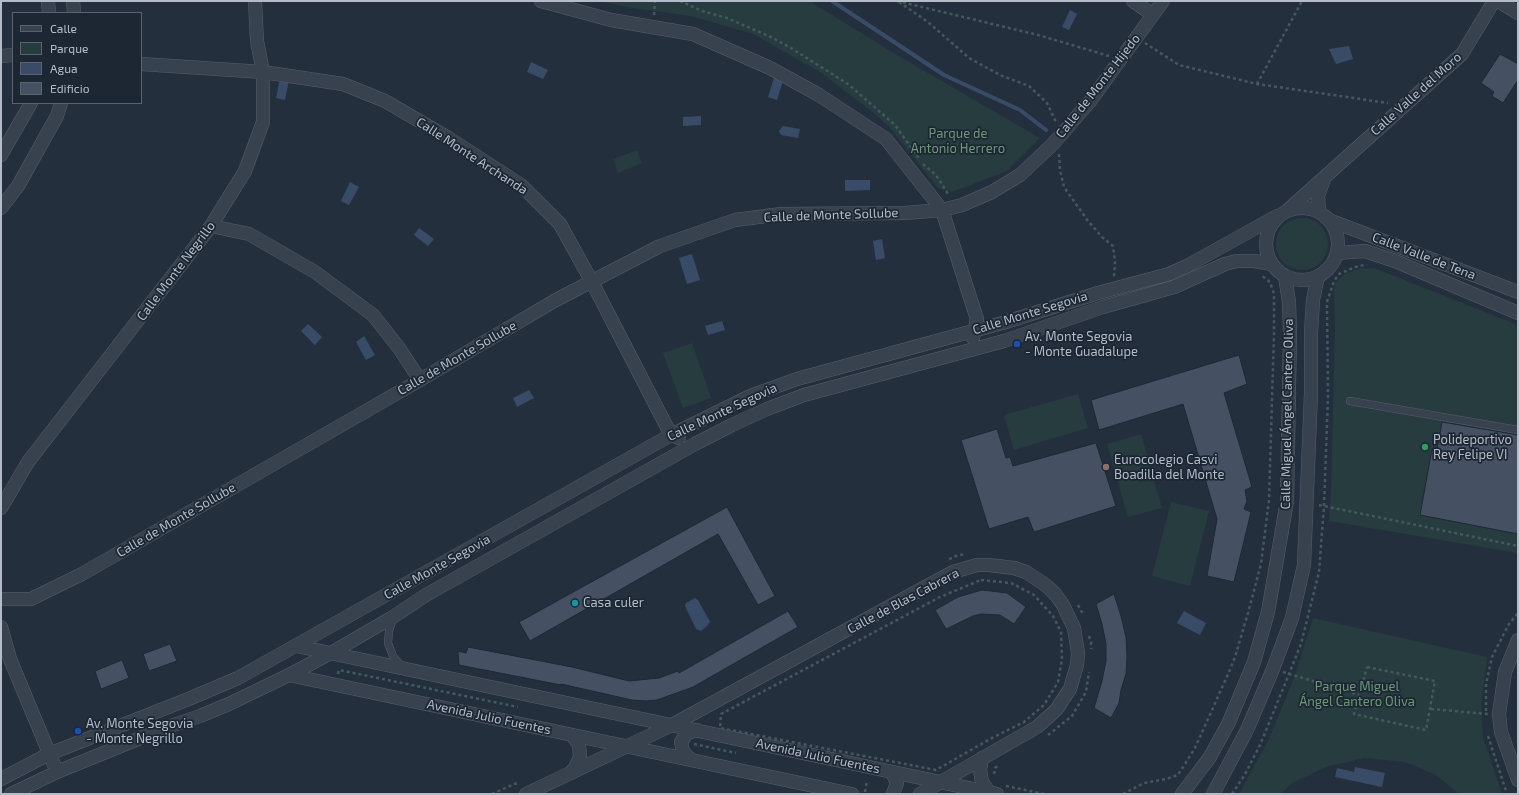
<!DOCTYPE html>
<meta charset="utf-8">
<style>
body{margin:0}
#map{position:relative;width:1519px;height:795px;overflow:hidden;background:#242f3e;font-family:"Exo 2",sans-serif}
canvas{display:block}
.frame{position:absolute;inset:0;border:2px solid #b4bcc9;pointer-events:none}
.legend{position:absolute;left:12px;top:12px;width:130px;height:92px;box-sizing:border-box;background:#1d2633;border:1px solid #59626f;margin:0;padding:5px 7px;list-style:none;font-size:12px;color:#b4bcc9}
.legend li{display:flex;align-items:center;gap:8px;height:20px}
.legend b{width:20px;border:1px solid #59626f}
</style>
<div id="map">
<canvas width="1519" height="795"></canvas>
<div class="frame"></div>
<ul class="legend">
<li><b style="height:5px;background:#38414e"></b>Calle</li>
<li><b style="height:11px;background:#263c3f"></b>Parque</li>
<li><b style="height:11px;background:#394c67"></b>Agua</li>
<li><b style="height:11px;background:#455162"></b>Edificio</li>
</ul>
</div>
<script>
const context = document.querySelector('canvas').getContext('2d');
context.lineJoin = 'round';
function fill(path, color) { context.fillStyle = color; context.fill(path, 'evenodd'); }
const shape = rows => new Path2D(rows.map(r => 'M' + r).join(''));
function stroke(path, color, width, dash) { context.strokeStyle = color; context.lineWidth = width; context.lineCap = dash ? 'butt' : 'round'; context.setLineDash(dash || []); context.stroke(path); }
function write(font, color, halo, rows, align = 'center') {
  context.font = font + ' "Exo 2",sans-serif'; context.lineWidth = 3.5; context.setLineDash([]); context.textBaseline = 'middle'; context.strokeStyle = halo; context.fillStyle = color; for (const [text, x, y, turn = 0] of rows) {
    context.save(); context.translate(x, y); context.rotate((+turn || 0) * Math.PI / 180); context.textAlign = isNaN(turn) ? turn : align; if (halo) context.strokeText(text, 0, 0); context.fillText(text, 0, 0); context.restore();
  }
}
const green = shape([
 [599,1,809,1,902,58,1040,138,1007,171,952,192,938,188,889,127,875,114,820,72,753,34,691,16,633,8],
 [637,150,642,163,618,173,613,159],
 '1276 244a26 26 0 1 1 52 0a26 26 0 1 1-52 0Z',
 [1361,268,1377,269,1518,325,1518,553,1329,521,1331,491,1335,328,1334,285,1345,274],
 [692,343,711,398,683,408,663,353],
 [1078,394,1088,428,1014,450,1004,415],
 [1141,434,1162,508,1128,517,1107,444],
 [1171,502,1209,511,1190,586,1152,576],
 [1313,618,1487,657,1481,708,1483,737,1502,794,1459,794,1436,775,1405,762,1364,758,1326,767,1292,783,1281,794,1239,794,1269,739,1294,678]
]);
const water = shape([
 [1070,10,1077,14,1069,30,1062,27],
 [1349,46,1353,59,1336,64,1329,49],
 [531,62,548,70,543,79,527,72],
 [280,78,289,80,285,100,276,98],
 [774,78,783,81,777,100,768,97],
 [701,116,701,125,683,126,683,117],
 [783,126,800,129,798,138,781,135,779,131],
 [845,180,870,180,870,190,845,191],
 [350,182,359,187,349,205,341,201],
 [419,228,434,239,428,246,414,235],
 [882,239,885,258,876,260,873,241],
 [692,254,700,280,687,284,679,258],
 [722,321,725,330,708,335,705,326],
 [308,324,322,337,315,345,301,331],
 [364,336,375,355,366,360,356,342],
 [529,390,534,398,517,407,513,398],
 [695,598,698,600,710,622,707,626,701,631,696,629,685,606,686,603],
 [1184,611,1206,623,1200,635,1177,623],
 [1355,767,1385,773,1382,787,1335,777,1337,768,1354,772]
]);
const stream = shape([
 [832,1,944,75,1020,110,1046,130]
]);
const building = shape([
 [1500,54,1518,64,1518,80,1503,103,1492,96,1494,92,1481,83,1500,54],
 [1239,355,1247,384,1224,393,1252,487,1245,490,1247,501,1244,509,1251,512,1234,582,1207,576,1217,519,1183,404,1099,430,1091,400,1239,355],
 [1442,422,1518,435,1518,534,1420,515,1432,449,1437,450,1442,422],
 [997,429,1006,458,1010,457,1013,466,1096,443,1116,506,1034,532,1028,517,989,529,961,440,997,429],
 [727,507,775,596,758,605,718,534,530,641,519,622,727,507],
 [982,590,1007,593,1026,607,1014,624,1000,615,981,614,973,616,946,629,935,610,958,597,982,590],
 [1114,594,1121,616,1126,637,1127,657,1126,674,1121,690,1119,703,1111,718,1094,708,1102,681,1106,661,1106,644,1102,624,1096,604,1114,594],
 [788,611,798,627,693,687,657,700,646,701,632,700,561,684,561,685,459,665,458,651,466,653,468,647,572,667,629,681,659,678,678,671,679,673,788,611],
 [170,644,177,661,149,671,143,654,170,644],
 [122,660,129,678,101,689,95,671,122,660]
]);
const path = shape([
 [680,1,702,11,727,18,771,37,791,48,848,84,895,125,920,160],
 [897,1,1038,35,1109,56],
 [899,2,928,22,969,58,1000,75,1029,86,1047,103,1056,122],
 [654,15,655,1],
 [1145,43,1179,65,1257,84,1388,103],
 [1257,84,1302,1],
 [1059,154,1060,170,1064,187,1088,221,1102,237,1113,246,1115,262,1114,277],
 [923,164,936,175,948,194,950,194],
 [1319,505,1518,546],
 [949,559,956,556,965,554],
 [981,580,1011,583,1034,595,1053,616,1061,632,1062,659,1058,682,1044,705,1024,722,990,739,936,770,720,728,721,714,940,597,981,580],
 [1078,605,1083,614],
 [1089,636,1091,642,1091,649],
 [1367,667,1435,681,1426,730,1354,714,1367,667],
 [1283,672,1359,695],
 [338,674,339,670,518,707],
 [1431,709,1488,714],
 [1486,711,1486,684,1492,657,1509,624,1518,613],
 [1048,735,1072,716,1086,692,1089,672],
 [1488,736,1507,794],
 [694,744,736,753],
 [994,774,995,768,999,765],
 [1006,786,1044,794],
 [865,792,867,781],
 [492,794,519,782],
 [1123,794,1144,783,1166,779,1178,775,1195,748,1229,672,1235,657,1248,613,1261,564,1269,500,1274,333,1274,294,1270,282,1261,275],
 [1232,794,1244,776,1260,745,1289,674,1301,644,1319,572,1324,506,1328,397,1327,302,1334,281,1339,274,1358,266,1367,265]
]);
const service = shape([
 [1350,401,1518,430],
 [393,618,389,631,388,643,393,656,402,667]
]);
const minor = shape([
 [48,1,49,13],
 [73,1,74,13],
 [541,1,611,20,693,34,770,68,819,95,886,139,942,210,977,319,973,338],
 [1133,1,1153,15],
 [1498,1,1518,13],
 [1,56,13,55],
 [141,64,263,72,343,84,385,101,447,137,521,185,560,224,592,282,671,435,679,438],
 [1,155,31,103],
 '1266 244a36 36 0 1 1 72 0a36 36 0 1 1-72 0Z',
 [1,208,18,186,57,116,61,103],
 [1289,209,1462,54,1494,1],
 [1319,212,1318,196,1324,179],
 [1329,220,1518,292],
 [211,226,249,234,315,272,373,315,399,348,420,380],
 [1337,253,1365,251,1395,261,1518,313],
 [1,508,28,462,211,226,245,171,263,122,263,72,257,41,255,1],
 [1,599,31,599,82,574,420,380,556,300,660,246,735,220,781,214,905,213,942,210,962,205,992,192,1020,175,1053,144,1091,100,1163,1],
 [1,627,10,659,57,772],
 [1518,640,1505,672,1499,714,1501,732,1518,780],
 [297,646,997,794],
 [289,675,852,794],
 [982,758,980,770,982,782,989,792],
 [690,759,683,752,681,742,687,733,697,730],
 [892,772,897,783,893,794],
 [570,773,575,768,580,757,579,745,572,735],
 [1,779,49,754,191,698,238,678,671,435,750,396,797,379,1006,322,1098,293,1169,274,1187,266,1277,216],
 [11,794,57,772,165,728,200,716,229,704,289,675,331,653,393,617,426,595,695,444,732,425,767,409,804,395,1004,341,1103,307,1174,287,1225,264,1237,261,1254,261,1272,264],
 [526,794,672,725,953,572,977,565,989,565,1014,568,1026,572,1047,586,1056,595,1063,605,1074,628,1078,653,1077,665,1070,689,1056,710,1037,727,920,794],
 [1182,794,1210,757,1229,722,1254,662,1268,612,1287,501,1290,333,1289,302,1285,276],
 [1213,794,1247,730,1273,669,1292,618,1304,565,1311,393,1311,333,1313,300,1318,276]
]);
const markers = [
 [1017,344,4,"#1a4fb4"],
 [1425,447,4,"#2e9e5b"],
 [1106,467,4,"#8d6e63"],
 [575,603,4,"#0f9aa8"],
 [78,731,4,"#1a4fb4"]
];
const streetNames = [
 ["Calle de Monte Hijedo",1098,86,-52],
 ["Calle Valle del Moro",1416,94,-42],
 ["Calle Monte Archanda",472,156,33],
 ["Calle de Monte Sollube",831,215,-2],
 ["Calle Valle de Tena",1424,256,21],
 ["Calle Monte Negrillo",176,271,-53],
 ["Calle Monte Segovia",1030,313,-17],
 ["Calle de Monte Sollube",457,358,-30],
 ["Calle Monte Segovia",722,412,-25],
 ["Calle Miguel Ángel Cantero Oliva",1287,414,-89],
 ["Calle de Monte Sollube",176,520,-30],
 ["Calle Monte Segovia",437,567,-29],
 ["Calle de Blas Cabrera",903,601,-28],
 ["Avenida Julio Fuentes",489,717,12],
 ["Avenida Julio Fuentes",818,756,12]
];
const parkNames = [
 ["Parque de",958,134],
 ["Antonio Herrero",958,149],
 ["Parque Miguel",1357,687],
 ["Ángel Cantero Oliva",1357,702]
];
const poiNames = [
 ["Av. Monte Segovia",1025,337],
 ["- Monte Guadalupe",1025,352],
 ["Polideportivo",1433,440],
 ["Rey Felipe VI",1433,455],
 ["Eurocolegio Casvi",1114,460],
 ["Boadilla del Monte",1114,475],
 ["Casa culer",583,603],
 ["Av. Monte Segovia",86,724],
 ["- Monte Negrillo",86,739]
];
fill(green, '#263c3f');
fill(water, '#394c67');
stroke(stream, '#394c67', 4);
fill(building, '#455162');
stroke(building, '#1f2835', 1);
stroke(service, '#565f6c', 8);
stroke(minor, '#565f6c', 14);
stroke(path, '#44595c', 2.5, [3, 3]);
stroke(service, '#38414e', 7);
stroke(minor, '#38414e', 13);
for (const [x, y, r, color] of markers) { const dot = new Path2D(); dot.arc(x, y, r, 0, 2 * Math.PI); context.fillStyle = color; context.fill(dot); stroke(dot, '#1d2633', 1.5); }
write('13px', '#b4bcc9', '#1d2633', streetNames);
write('13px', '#6b9a76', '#1d2633', parkNames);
write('13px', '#b4bcc9', '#1d2633', poiNames, 'left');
</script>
